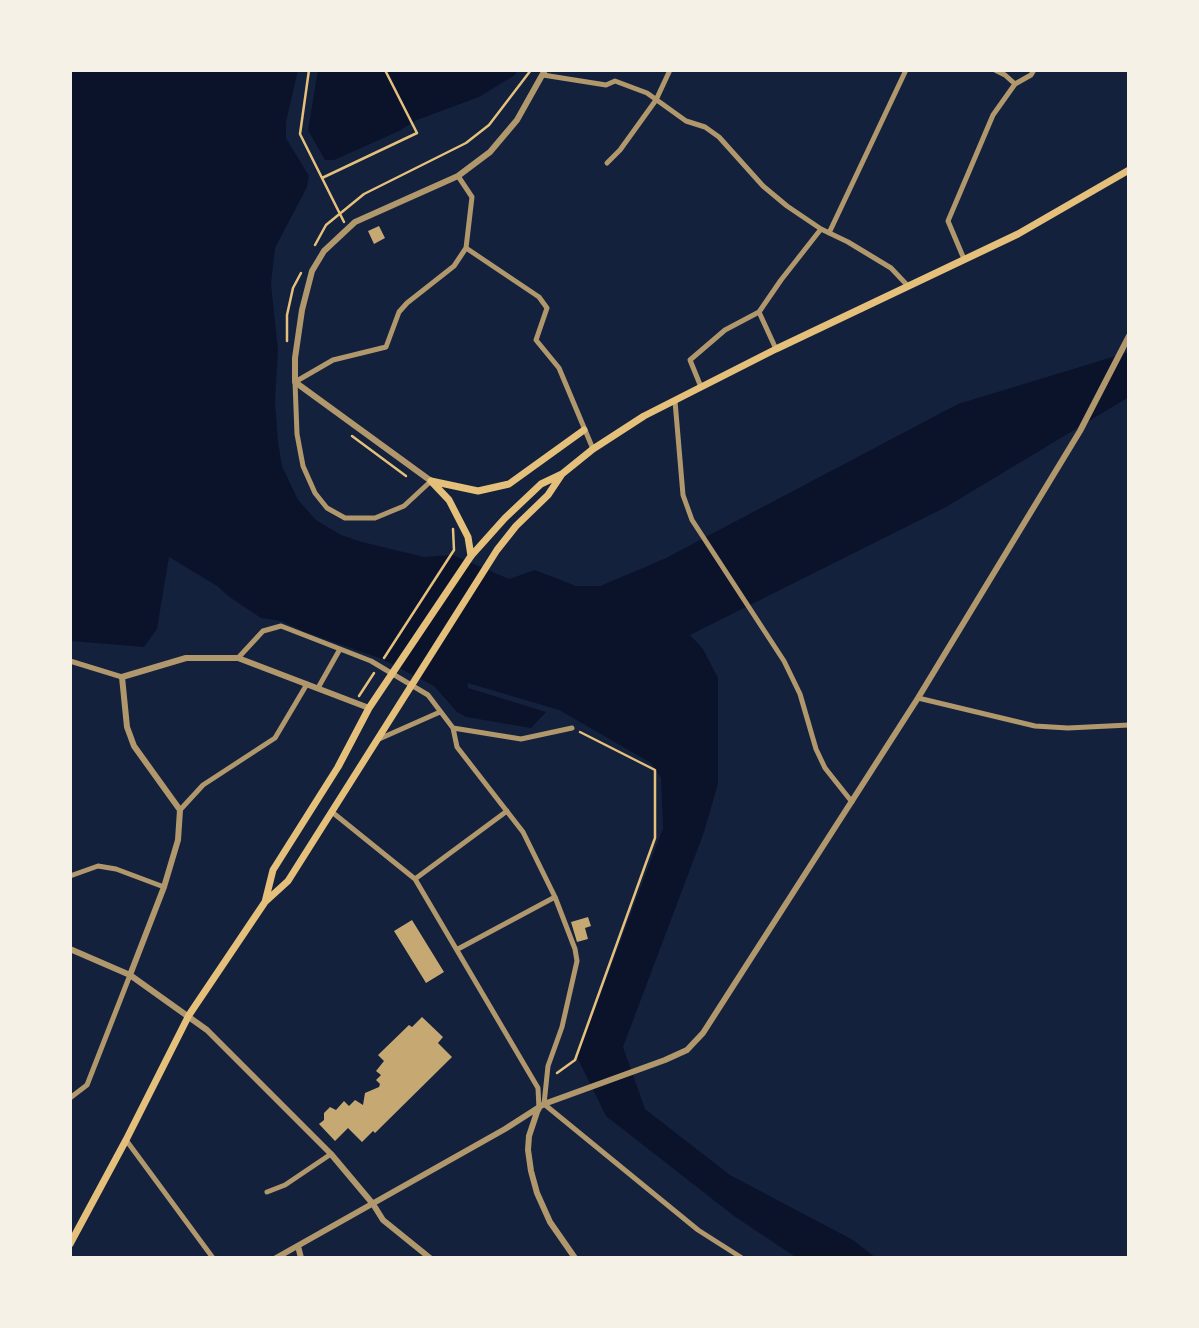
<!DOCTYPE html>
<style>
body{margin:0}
#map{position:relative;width:1199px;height:1328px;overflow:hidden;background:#14213d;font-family:"Asap Condensed",sans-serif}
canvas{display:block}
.frame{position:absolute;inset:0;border:72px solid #f6f1e7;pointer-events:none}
</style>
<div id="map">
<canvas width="1199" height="1328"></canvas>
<div class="frame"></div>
</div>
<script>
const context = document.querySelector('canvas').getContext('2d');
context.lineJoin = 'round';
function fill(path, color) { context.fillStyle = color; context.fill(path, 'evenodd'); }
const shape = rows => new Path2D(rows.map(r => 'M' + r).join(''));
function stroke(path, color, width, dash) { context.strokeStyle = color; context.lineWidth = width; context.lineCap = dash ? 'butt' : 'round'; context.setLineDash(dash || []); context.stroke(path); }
const water = shape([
 [70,70,518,70,515,75,479,97,417,120,399,131,334,160,325,160,309,176,307,187,275,248,271,284,278,350,275,402,278,442,282,466,298,500,316,520,341,535,362,542,424,557,453,555,509,579,535,570,576,586,600,586,664,559,958,404,1129,352,1129,397,946,507,690,635,703,649,718,678,718,784,703,835,623,1047,645,1109,730,1175,853,1240,876,1258,797,1258,734,1216,606,1116,577,1057,663,828,661,778,651,763,559,710,468,683,468,688,546,712,531,728,466,717,457,712,434,686,382,659,305,632,281,621,261,618,228,596,217,586,169,557,157,629,144,647,70,641]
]);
const pier = shape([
 [298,70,318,70,308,130,325,160,309,176,286,138,286,122]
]);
const building = shape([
 [379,226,385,238,374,244,368,231],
 [588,917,591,926,585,928,588,939,577,942,571,922],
 [412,920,444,972,426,983,394,931],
 [422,1017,443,1037,438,1043,452,1057,375,1133,373,1131,362,1142,348,1128,335,1141,319,1124,324,1120,324,1113,330,1107,336,1110,344,1101,349,1106,355,1100,363,1105,365,1093,379,1087,380,1084,376,1080,381,1075,376,1071,384,1061,378,1055,409,1025,412,1027]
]);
const path = shape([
 [309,70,300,134,344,222],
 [322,178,417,133,385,70],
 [315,245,326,225,364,194,466,143,489,125,531,70],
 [287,341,287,315,293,288,301,273],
 [352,436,406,476],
 [384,658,454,550,453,529],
 [359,696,374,673],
 [557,1073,575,1060,655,838,655,770,580,732]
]);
const minor = shape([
 [995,70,1005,75,1015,84],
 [543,75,606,85,615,81,647,93,686,121,705,127,719,137,763,186,787,206,821,229,848,242,891,268,908,286],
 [607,163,620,150,656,100,670,70],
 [829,233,906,70],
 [466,248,539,297,547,308,536,340,559,368,593,449],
 [964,259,948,221,993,115,1015,84,1031,75,1034,70],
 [759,312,776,349],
 [701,387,690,360,725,330,759,312,781,280,821,229],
 [675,401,683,495,692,520,784,661,800,694,816,749,825,768,852,802],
 [431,481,404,506,375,518,345,518,327,508,315,493,303,466,297,434,295,382,333,360,386,347,399,312,407,303,454,266,466,248,472,197,458,176],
 [238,658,263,631,281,626,371,661,428,695,453,728,457,747,523,832,555,897,575,949,577,961,562,1027,548,1066,544,1104,698,1230,742,1258],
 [70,661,122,677],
 [318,688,340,649],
 [918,698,1035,726,1068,728,1129,725],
 [453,728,521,739,572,728],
 [379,739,440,712],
 [180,810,203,785,275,738,307,684],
 [332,812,415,879,538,1088,539,1109],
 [70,876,98,866,116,869,164,887],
 [415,879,507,811],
 [458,949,555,897],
 [70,1098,87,1085,130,975],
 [126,1140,213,1258],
 [267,1192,285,1185,331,1154]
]);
const tertiary = shape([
 [431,481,295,382,295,358,302,310,312,271,324,251,355,222,458,176,490,152,517,120,545,70],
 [70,949,130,975,207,1030,331,1154,373,1204,383,1220,430,1258],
 [130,975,164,887,178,840,180,810,134,746,127,727,122,677,186,658,238,658,369,708],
 [538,1109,529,1136,528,1150,531,1171,537,1193,550,1222,575,1258],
 [298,1246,301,1258],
 [276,1258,505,1129,544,1104,665,1060,687,1050,703,1033,918,698,1080,431,1129,336]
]);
const secondary = shape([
 [431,481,478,491,509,484,584,430],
 [431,481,449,500,468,537,471,556],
 [265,902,273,870,338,767,369,708,471,556,505,518,541,484,562,474,593,449,644,416,776,349,1018,234,1129,170],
 [70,1244,126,1140,189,1015,265,902,288,881,497,550,516,526,548,495,562,474]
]);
fill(water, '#0b132b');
fill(pier, '#14213d');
fill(building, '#c6a872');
stroke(path, '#e5c07b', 2.5);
stroke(minor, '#b1986c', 5);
stroke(tertiary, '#b1986c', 6);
stroke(secondary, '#e5c07b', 7);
</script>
